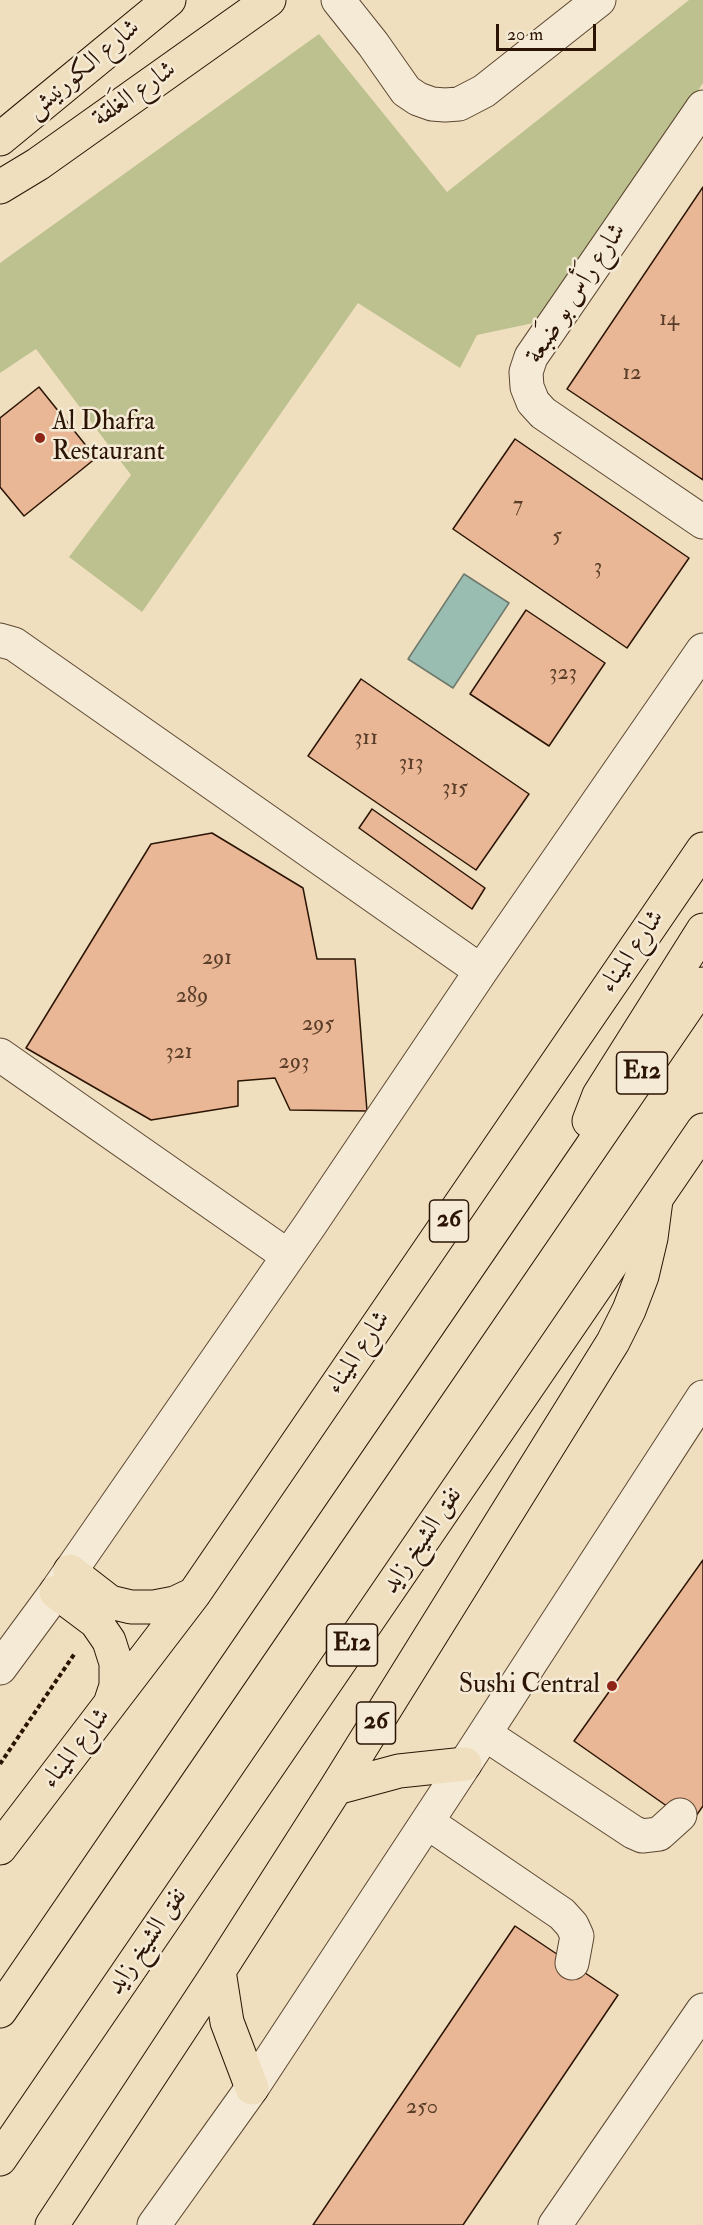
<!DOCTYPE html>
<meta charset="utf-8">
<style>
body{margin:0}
#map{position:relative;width:703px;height:2225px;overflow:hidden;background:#efdfbe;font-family:"IM FELL Double Pica",serif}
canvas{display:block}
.scale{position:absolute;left:496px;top:24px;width:100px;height:27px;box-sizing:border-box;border:3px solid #2b1404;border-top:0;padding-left:8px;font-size:18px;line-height:21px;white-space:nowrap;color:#2b1404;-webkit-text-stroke:4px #f5ead5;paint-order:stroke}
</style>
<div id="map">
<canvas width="703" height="2225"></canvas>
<div class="scale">20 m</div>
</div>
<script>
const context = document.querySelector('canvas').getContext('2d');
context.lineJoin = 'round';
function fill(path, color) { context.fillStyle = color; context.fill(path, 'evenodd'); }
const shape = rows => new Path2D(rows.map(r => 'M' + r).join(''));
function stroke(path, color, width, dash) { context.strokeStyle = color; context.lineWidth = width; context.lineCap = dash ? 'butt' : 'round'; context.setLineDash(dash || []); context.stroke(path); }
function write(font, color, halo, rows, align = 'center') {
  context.font = font + ' "IM FELL Double Pica",Amiri,serif'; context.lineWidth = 5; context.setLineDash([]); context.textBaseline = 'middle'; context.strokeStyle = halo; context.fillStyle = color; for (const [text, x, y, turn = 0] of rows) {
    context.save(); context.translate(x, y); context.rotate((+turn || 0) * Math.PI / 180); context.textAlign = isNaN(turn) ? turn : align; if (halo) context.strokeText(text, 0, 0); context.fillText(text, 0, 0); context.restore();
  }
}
const green = shape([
 [689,0,703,0,703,83,543,321,477,335,460,368,358,303,142,612,69,557,131,475,36,349,0,373,0,263,319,34,447,192]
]);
const water = shape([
 [464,574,509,603,453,688,408,659,464,574]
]);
const building = shape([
 [703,187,703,480,567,389,703,187],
 [39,387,96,458,24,516,0,487,0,418,39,387],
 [515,439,689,558,627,648,453,529,515,439],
 [526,610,605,663,549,746,470,694,526,610],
 [361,679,529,794,476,870,308,756,361,679],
 [372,809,485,888,472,909,359,828,372,809],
 [212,833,303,888,317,959,355,959,367,1111,290,1110,275,1078,238,1081,238,1106,151,1120,26,1048,151,844,212,833],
 [703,1560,703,1806,691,1823,574,1741,703,1560],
 [515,1926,618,1995,463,2225,313,2225,515,1926]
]);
const path = shape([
 [0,1764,75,1653]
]);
const minor = shape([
 [338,0,373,44,406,91,418,99,432,104,445,105,459,104,484,91,599,0],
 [703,107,531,357,526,372,527,387,533,402,543,413,703,522],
 [0,640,14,644,481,971],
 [0,1055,288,1256],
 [0,1668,56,1592,310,1225,481,971,703,650],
 [485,1734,633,1832,642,1836,659,1834,680,1815],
 [427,1822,562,1914,572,1925,577,1936,572,1963],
 [154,2225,252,2088,465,1764,703,1397],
 [555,2225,703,2010]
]);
const major = shape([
 [0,187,38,164,269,0],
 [70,1571,110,1602,131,1607,154,1607,175,1603,194,1594],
 [56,1592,96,1622,109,1641,116,1663,116,1686,110,1704],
 [336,1788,399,1771,465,1764],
 [0,1848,194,1594,703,849],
 [219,1971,227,2022,252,2088],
 [52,2225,219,1971,336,1788,613,1342,629,1310,642,1276,651,1238,656,1200]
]);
const highway = shape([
 [0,139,169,0],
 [589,1121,599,1095,703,930],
 [0,2011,703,984],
 [0,2159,703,1130]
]);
const markers = [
 [40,438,6,"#8f2418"],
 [612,1686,6,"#8f2418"]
];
const numberNames = [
 ["14",669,320],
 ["12",632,374],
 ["7",518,506],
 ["5",557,537],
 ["3",598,568],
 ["323",563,674],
 ["311",366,739],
 ["313",411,764],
 ["315",455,789],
 ["291",217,959],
 ["289",192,997],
 ["295",318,1025],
 ["321",179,1053],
 ["293",294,1063],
 ["250",422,2108]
];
const shields = [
 [642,1073,51],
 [449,1221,39],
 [352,1645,51],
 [376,1723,39]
];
const shieldNames = [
 ["E12",642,1073],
 ["26",449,1221],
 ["E12",352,1645],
 ["26",376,1723]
];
const streetNames = [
 ["شارع الكورنيش",84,70,-40],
 ["شارع الغَلقة",135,95,-35],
 ["شارع رَأس بو ضَبعة",577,294,-57],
 ["شارع الميناء",633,952,-56],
 ["شارع الميناء",359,1353,-56],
 ["نفق الشيخ زايد",423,1541,-56],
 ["شارع الميناء",77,1749,-52],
 ["نفق الشيخ زايد",148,1942,-56]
];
const poiNames = [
 ["Al Dhafra",52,423],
 ["Restaurant",52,453],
 ["Sushi Central",600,1686,"right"]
];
fill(green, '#bdc18f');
fill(water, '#9abdb1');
stroke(water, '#6e796c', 1.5);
fill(building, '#e9b795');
stroke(building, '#2b1404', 1.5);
stroke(minor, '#5c4732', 35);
stroke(major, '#2b1404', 35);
stroke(highway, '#2b1404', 35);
stroke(path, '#2b1404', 4, [4.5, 3]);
stroke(minor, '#f5ead5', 33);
stroke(major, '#efdfbe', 33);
stroke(highway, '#efdfbe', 33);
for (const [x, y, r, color] of markers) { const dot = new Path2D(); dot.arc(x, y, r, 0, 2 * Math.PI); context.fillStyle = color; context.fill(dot); stroke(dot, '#f5ead5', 2); }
write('22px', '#5a3d28', null, numberNames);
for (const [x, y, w] of shields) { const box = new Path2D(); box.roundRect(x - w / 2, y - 21, w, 42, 4.5); context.fillStyle = '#f5ead5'; context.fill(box); stroke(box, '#2b1404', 1.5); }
write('bold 24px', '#2b1404', null, shieldNames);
write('26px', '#2b1404', '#f5ead5', streetNames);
write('26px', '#2b1404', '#f5ead5', poiNames, 'left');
</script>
